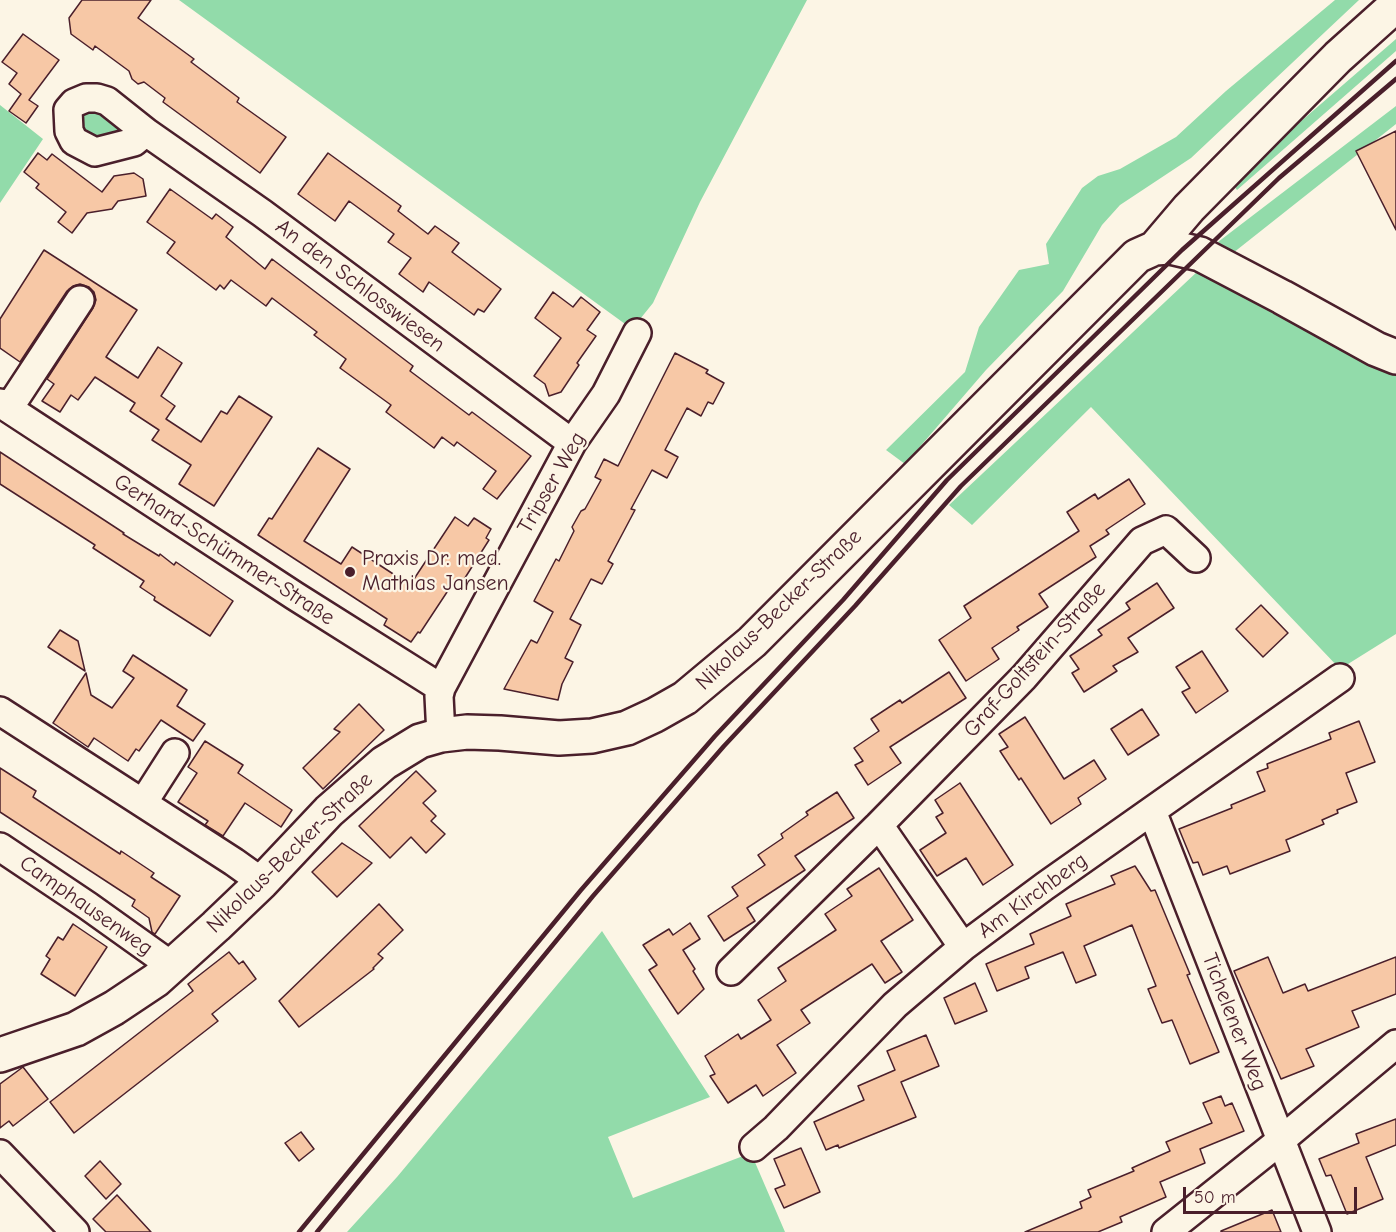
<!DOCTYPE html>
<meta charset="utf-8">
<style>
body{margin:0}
#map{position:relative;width:1396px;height:1232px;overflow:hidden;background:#fcf5e5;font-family:"Comic Neue",sans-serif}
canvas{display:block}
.scale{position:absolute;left:1183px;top:1187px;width:174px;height:27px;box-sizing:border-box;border:3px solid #4a1f2b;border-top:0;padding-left:8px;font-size:18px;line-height:21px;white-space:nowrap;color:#4a1f2b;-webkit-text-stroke:4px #fcf5e5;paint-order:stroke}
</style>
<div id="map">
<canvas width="1396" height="1232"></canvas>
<div class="scale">50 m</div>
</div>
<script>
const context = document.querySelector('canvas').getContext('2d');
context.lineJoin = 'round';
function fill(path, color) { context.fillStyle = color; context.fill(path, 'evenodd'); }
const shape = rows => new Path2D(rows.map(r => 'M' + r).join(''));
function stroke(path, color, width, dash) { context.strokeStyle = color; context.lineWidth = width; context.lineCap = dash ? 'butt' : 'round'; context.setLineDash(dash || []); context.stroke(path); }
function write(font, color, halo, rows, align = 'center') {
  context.font = font + ' "Comic Neue",sans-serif'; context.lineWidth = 4.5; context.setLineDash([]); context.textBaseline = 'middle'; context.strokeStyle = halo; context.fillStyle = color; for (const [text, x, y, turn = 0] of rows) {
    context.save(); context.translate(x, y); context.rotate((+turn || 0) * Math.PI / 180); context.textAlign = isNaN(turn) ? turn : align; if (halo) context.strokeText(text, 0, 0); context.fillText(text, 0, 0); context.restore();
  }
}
const green = shape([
 [179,0,807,0,700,202,653,303,632,329],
 [1335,0,1359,0,1191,158,1120,205,1102,225,1063,291,986,370,905,464,886,450,965,372,979,327,1019,270,1049,264,1046,244,1082,188,1098,176,1120,169,1176,137,1226,91],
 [1396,39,1396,51,1237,190,1232,183,1240,174],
 [0,105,43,139,0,203],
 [1396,106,1396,124,1233,253,1218,242],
 [96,109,125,131,102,141,83,133,79,116,84,111],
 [1199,270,1396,371,1396,634,1340,669,1091,407,972,525,949,505],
 [602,931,710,1097,608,1137,633,1198,751,1153,785,1232,347,1232,397,1177]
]);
const building = shape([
 [82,0,151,0,138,18,194,59,191,62,239,98,237,102,286,137,260,173,163,102,165,98,144,82,138,84,132,79,129,71,95,46,93,50,71,34,69,18,82,0],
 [23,34,59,60,29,100,38,106,26,123,9,111,21,94,9,84,17,73,2,62,23,34],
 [1396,131,1396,230,1356,151,1396,131],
 [38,153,47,160,52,154,102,192,114,176,134,173,143,179,146,196,118,201,112,209,87,213,72,233,58,222,66,212,36,188,39,184,24,172,38,153],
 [328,153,401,206,398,211,428,234,435,226,459,243,452,252,501,289,484,312,478,309,474,315,429,282,423,292,399,274,411,258,388,242,394,234,349,201,335,221,298,194,328,153],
 [170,189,212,219,216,214,233,227,226,237,265,269,272,259,413,366,410,371,469,415,472,412,531,456,497,499,483,489,496,471,457,442,454,446,442,437,434,448,386,412,391,405,340,368,346,359,314,335,317,332,272,298,266,306,231,280,224,289,220,285,216,290,167,253,175,242,147,222,170,189],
 [44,250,137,310,106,357,138,378,158,347,182,363,161,396,175,406,166,419,201,442,221,411,227,414,239,396,272,417,214,506,179,484,191,465,152,440,159,430,130,411,135,403,95,377,78,400,71,395,60,412,42,401,54,384,47,379,93,308,96,300,94,292,89,287,80,284,73,286,67,291,20,362,0,348,0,319,44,250],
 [553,292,573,307,581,297,600,312,587,330,596,336,577,363,579,365,561,392,549,396,545,384,534,376,561,338,535,318,553,292],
 [675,353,708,370,706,373,724,383,713,404,708,402,701,416,687,408,665,450,678,457,667,478,652,470,631,509,635,510,608,561,613,564,602,584,591,579,570,619,581,625,565,658,573,662,562,684,558,700,504,689,531,640,537,643,553,612,534,601,556,559,559,561,574,531,572,527,581,511,585,509,601,480,595,477,604,459,618,466,675,353],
 [318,448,350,469,304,541,341,564,352,547,410,585,455,517,468,526,474,518,491,529,486,538,489,540,463,581,459,578,454,587,451,586,420,633,418,632,411,642,384,625,387,619,258,535,269,518,272,519,318,448],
 [0,452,124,533,123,534,159,556,160,554,174,565,176,562,233,601,210,636,154,600,155,597,140,587,144,581,93,548,95,545,0,484,0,452],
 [1129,479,1145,504,1106,530,1109,534,1090,546,1096,557,1039,594,1048,607,1017,627,1019,630,992,648,999,659,966,681,939,640,971,618,964,606,1079,531,1067,512,1095,494,1098,499,1129,479],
 [1157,583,1174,608,1128,638,1138,652,1113,666,1117,671,1084,692,1072,673,1079,669,1070,656,1102,635,1098,630,1130,609,1126,603,1157,583],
 [1261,605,1288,633,1263,657,1236,629,1261,605],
 [60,630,78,641,85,671,48,647,60,630],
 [1202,651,1228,691,1196,713,1182,692,1190,688,1176,667,1202,651],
 [133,655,187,690,177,706,205,724,193,741,161,720,139,751,136,749,128,761,94,738,88,747,53,723,86,673,91,695,112,708,134,678,123,671,133,655],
 [949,672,966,698,890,747,901,763,868,785,855,765,863,761,854,748,879,731,871,719,900,700,902,703,949,672],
 [359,704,384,730,323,789,303,768,340,732,334,729,359,704],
 [1142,709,1159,735,1128,755,1111,729,1142,709],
 [1025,717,1064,779,1094,760,1106,779,1078,798,1081,804,1051,824,1021,778,1019,780,1000,751,1008,747,999,734,1025,717],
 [1359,721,1375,762,1346,773,1357,802,1337,810,1338,813,1322,820,1324,824,1286,840,1290,851,1230,874,1227,866,1203,875,1198,862,1193,863,1179,829,1232,808,1231,805,1265,791,1257,772,1268,768,1267,764,1331,739,1329,733,1359,721],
 [205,741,243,765,238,773,292,810,281,827,245,803,223,836,205,825,208,821,178,802,197,773,188,767,205,741],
 [0,768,36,791,33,797,120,854,121,851,154,873,151,877,180,896,155,934,152,932,149,918,132,906,135,900,0,812,0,768],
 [416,771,436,791,423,803,436,816,431,821,445,834,426,853,411,837,390,858,359,826,416,771],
 [960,783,1013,865,983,885,966,858,937,876,920,850,946,833,936,817,943,813,935,800,960,783],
 [837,792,854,818,795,856,805,870,747,908,755,921,724,941,708,916,738,896,732,887,765,865,758,855,783,838,781,834,808,815,806,812,837,792],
 [342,843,372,863,337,897,312,872,342,843],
 [1135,866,1151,891,1155,890,1190,974,1187,975,1219,1052,1190,1064,1172,1020,1162,1023,1157,1011,1148,989,1156,986,1132,925,1084,946,1096,975,1076,983,1063,952,1025,967,1029,978,997,991,986,964,1034,944,1030,934,1071,916,1066,904,1115,884,1111,876,1135,866],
 [879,868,913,920,881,941,902,972,885,983,872,964,801,1010,810,1023,777,1045,796,1073,763,1096,756,1085,728,1103,710,1076,715,1074,705,1056,738,1034,741,1039,771,1020,758,1000,786,981,778,968,836,930,825,914,852,896,847,889,879,868],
 [379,904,403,930,378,954,383,958,373,968,374,969,299,1027,279,1001,379,904],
 [690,923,700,939,683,950,695,969,693,971,704,989,678,1014,649,970,657,965,643,945,669,929,673,935,690,923],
 [73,924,107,947,75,996,41,974,50,959,46,956,58,937,63,940,73,924],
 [229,952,239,964,243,961,256,979,212,1014,218,1021,74,1133,50,1102,193,991,188,984,229,952],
 [1268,957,1283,993,1305,984,1308,991,1396,957,1396,994,1352,1011,1359,1027,1306,1049,1314,1066,1281,1079,1234,971,1268,957],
 [975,983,987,1011,955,1024,944,998,975,983],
 [926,1035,939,1066,901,1082,916,1117,839,1148,838,1145,826,1150,814,1122,864,1100,858,1086,895,1070,887,1051,926,1035],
 [23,1067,48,1099,13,1126,9,1121,0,1128,0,1084,23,1067],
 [1221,1096,1225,1106,1232,1103,1244,1131,1200,1149,1205,1163,1160,1182,1166,1197,1120,1217,1122,1222,1098,1232,1025,1232,1082,1208,1080,1202,1091,1197,1088,1190,1134,1171,1132,1168,1170,1151,1166,1142,1212,1123,1203,1103,1221,1096],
 [1396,1119,1396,1145,1366,1157,1383,1199,1347,1214,1331,1175,1326,1176,1319,1159,1359,1143,1356,1134,1396,1119],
 [301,1132,314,1149,299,1161,285,1143,301,1132],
 [801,1148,820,1192,784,1208,775,1189,785,1185,774,1159,801,1148],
 [100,1161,121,1184,106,1199,85,1176,100,1161],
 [117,1195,151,1232,106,1232,93,1219,117,1195],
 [1272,1210,1281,1232,1221,1232,1221,1231,1272,1210]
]);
const minor = shape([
 [146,132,134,142,95,152,74,141,69,131,68,110,74,103,86,98,97,98,107,101,146,132,262,213,572,443],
 [0,403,295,596,441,688],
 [9,408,80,300],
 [0,711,234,862,262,882],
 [441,735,439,696,441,688,572,443,606,394,637,333],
 [143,803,175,753],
 [1152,811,1317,1232],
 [879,825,963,947],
 [0,847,88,906,172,966],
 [731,971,879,825,1024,677,1142,541,1166,530,1196,558],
 [754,1147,776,1128,895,1005,963,947,1045,886,1340,678],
 [0,1154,75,1232],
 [1166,1232,1280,1141,1396,1044]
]);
const secondary = shape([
 [1155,248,1189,208,1338,57,1396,5],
 [0,1055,76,1029,114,1008,156,980,216,926,262,882,329,811,384,763,420,741,441,735,467,732,500,733,559,738,592,736,627,728,655,715,685,698,752,642,1137,256,1155,248,1170,247,1200,254,1282,297,1376,349,1396,357]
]);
const rail = shape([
 [299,1232,581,890,715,736,843,600,947,480,1182,250,1396,61],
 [317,1232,593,896,724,746,855,606,961,486,1279,178,1396,79]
]);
const markers = [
 [350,572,6,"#4a1f2b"]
];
const streetNames = [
 ["An den Schlosswiesen",360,286,37],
 ["Tripser Weg",552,483,-60],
 ["Gerhard-Schümmer-Straße",224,550,33],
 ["Nikolaus-Becker-Straße",779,610,-44],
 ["Graf-Goltstein-Straße",1035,660,-48],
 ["Nikolaus-Becker-Straße",290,853,-44],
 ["Am Kirchberg",1033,896,-36],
 ["Camphausenweg",86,906,35],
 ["Tichelener Weg",1234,1022,69]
];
const poiNames = [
 ["Praxis Dr. med.",362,559],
 ["Mathias Jansen",362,584]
];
fill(green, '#92dbaa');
fill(building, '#f7c8a6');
stroke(building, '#4a1f2b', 1.5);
stroke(minor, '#4a1f2b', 32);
stroke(secondary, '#4a1f2b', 38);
stroke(minor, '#fcf5e5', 27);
stroke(secondary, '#fcf5e5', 33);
stroke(rail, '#4a1f2b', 4.5);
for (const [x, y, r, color] of markers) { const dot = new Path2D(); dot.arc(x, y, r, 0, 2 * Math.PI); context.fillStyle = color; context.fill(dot); stroke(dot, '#fcf5e5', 2); }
write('22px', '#4a1f2b', '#fcf5e5', streetNames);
write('22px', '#4a1f2b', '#fcf5e5', poiNames, 'left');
</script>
